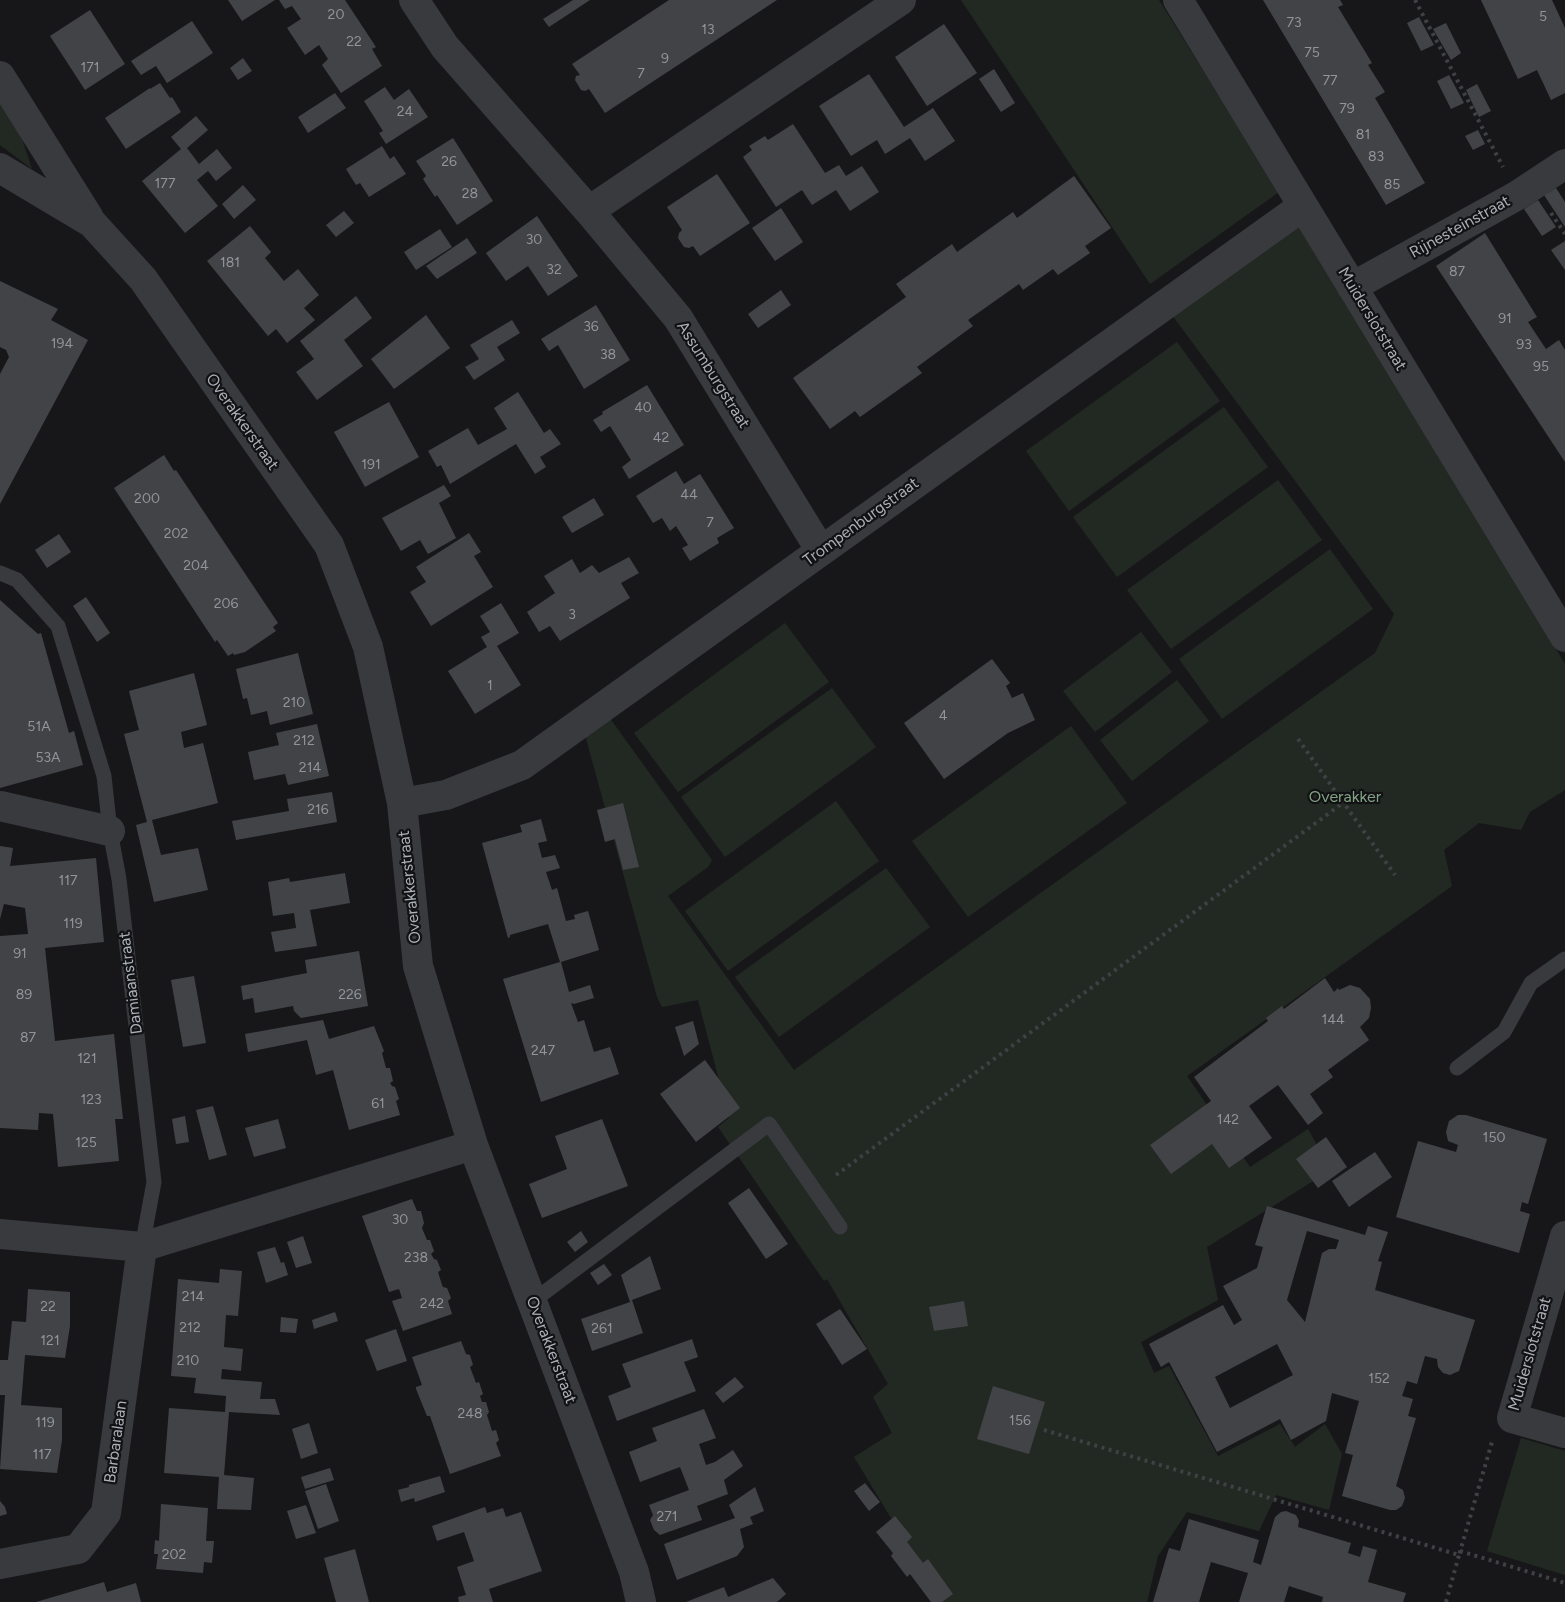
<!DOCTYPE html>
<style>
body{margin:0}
canvas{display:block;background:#171719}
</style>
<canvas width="1565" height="1602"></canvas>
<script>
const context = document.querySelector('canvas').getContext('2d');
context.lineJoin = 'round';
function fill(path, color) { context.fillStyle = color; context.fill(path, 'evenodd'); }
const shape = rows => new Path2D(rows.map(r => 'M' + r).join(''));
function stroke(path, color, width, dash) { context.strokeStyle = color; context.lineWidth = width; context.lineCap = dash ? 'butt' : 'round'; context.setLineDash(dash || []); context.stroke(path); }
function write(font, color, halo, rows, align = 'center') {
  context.font = font + ' Figtree,sans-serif'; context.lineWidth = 4.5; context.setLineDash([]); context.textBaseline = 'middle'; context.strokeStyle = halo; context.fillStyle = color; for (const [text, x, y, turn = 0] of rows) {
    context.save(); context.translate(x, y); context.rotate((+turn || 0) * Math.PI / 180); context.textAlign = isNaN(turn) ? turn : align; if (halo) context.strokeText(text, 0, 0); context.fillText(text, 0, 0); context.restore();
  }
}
const green = shape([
 [961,0,1159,0,1279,192,1150,284],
 [0,91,14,115,32,169,0,145],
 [1296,219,1565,664,1565,790,1530,812,1521,830,1479,823,1444,850,1452,886,1187,1076,1250,1167,1308,1129,1331,1170,1207,1247,1218,1300,1141,1342,1154,1373,1169,1366,1218,1456,1280,1424,1295,1447,1325,1424,1342,1454,1329,1510,1276,1495,1259,1531,1187,1512,1158,1556,1147,1602,942,1602,854,1457,892,1433,873,1397,888,1384,827,1279,824,1281,718,1127,729,1118,698,1000,662,1007,657,997,582,724,604,710,712,860,708,867,668,896,794,1070,1375,653,1394,614,1169,311],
 [1177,342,1220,401,1069,511,1026,451],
 [1224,407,1268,467,1117,577,1073,517],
 [1278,480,1322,540,1171,649,1127,590],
 [1330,549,1373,609,1222,719,1179,659],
 [785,623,829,682,678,792,634,733],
 [1141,632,1172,672,1095,732,1063,691],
 [1177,680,1209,721,1132,781,1100,740],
 [832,688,876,747,725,857,681,797],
 [1071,726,1127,803,968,917,912,841],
 [836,801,879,861,728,971,685,911],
 [886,868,930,927,779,1037,735,977],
 [1521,1438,1565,1451,1565,1575,1487,1551]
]);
const building = shape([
 [228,0,275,0,242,21],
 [279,0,345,0,376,47,372,49,382,66,341,93,322,65,328,59,319,45,305,55,287,28,301,19,292,6,285,9],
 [573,0,590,0,549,27,543,19],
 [669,0,777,0,605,113,589,89,585,91,581,90,575,80,576,76,580,75,572,64],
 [1263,0,1340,0,1343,5,1338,7,1372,63,1368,65,1385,92,1375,98,1425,183,1386,205],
 [1481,0,1552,0,1565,28,1565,93,1551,100,1537,70,1518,79],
 [90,10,125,64,85,90,50,36],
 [1419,17,1434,45,1421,51,1407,23],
 [192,21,213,53,167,83,156,66,141,75,131,61],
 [1446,23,1461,53,1451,60,1433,29],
 [944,24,977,73,927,106,895,57],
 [243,58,252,71,238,80,230,68],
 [994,69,1015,103,1001,112,979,79],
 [869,74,904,127,933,108,955,141,925,161,910,138,885,154,877,140,851,156,819,106],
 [1449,75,1464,103,1451,109,1437,81],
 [160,83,170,98,172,97,181,112,126,149,105,118,150,88,150,89],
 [1477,84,1491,111,1479,117,1466,90],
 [385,87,394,100,409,89,428,117,386,144,379,133,383,131,364,101],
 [335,93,346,108,308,133,298,117],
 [196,116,208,130,187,148,199,164,217,149,232,168,216,181,208,171,197,180,218,206,185,233,142,181,181,149,171,137],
 [793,124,825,173,839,165,846,176,862,166,879,192,850,211,836,190,812,205,802,190,776,207,743,157,752,150,749,146,765,136,768,140],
 [1478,130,1485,144,1473,150,1465,136],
 [453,138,493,201,457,225,437,195,435,197,423,179,426,176,416,161],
 [382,146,390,159,394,156,406,174,369,197,360,183,356,185,346,169],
 [717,174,750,223,700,256,693,246,689,248,684,247,678,238,679,233,682,230,667,207],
 [1074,176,1111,228,1085,246,1090,253,1058,275,1053,269,1023,290,1019,284,968,320,973,326,917,367,922,373,860,417,855,411,830,429,793,378,906,297,896,284,952,244,957,252,1013,212,1017,218],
 [243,185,256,200,234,219,222,204],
 [1556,188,1565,202,1565,227,1544,195],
 [1538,200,1556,227,1542,236,1524,209],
 [781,208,803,242,775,261,752,228],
 [344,211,354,223,336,237,326,225],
 [537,216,578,276,548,296,528,266,506,281,486,253],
 [250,226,271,252,265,258,284,281,298,269,319,295,304,308,315,320,287,343,276,329,268,336,207,261],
 [440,229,452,247,416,270,404,252],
 [1485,233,1537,317,1528,322,1546,349,1559,340,1565,350,1565,462,1436,266],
 [467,238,477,253,437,279,426,266],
 [1565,241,1565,270,1551,250],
 [0,281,58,309,51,320,88,340,0,504,0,374,9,357,6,350,0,347],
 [781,290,791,305,758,328,748,314],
 [356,296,372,318,344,340,363,366,317,400,296,372,314,359,300,341],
 [596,305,630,360,584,389,558,345,549,351,541,339],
 [426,315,450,348,394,389,371,359],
 [512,320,520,333,497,347,505,360,474,380,465,367,479,359,470,345],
 [647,385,684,445,629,479,622,467,631,460,620,442,610,426,601,432,593,420,603,414,602,412],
 [518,392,544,433,550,429,561,444,540,457,546,467,535,474,516,444,450,484,441,465,437,467,428,451,468,428,478,445,507,429,494,408],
 [389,402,419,457,365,487,334,432],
 [164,455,174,471,176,470,278,623,273,627,276,631,245,652,234,655,233,653,228,656,217,640,215,642,114,488],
 [676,471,684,484,700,474,734,528,717,538,719,543,690,561,682,548,688,545,676,526,670,531,662,518,653,523,636,496],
 [444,485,451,496,439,503,456,538,428,554,420,540,401,551,382,518],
 [594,498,604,515,572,533,562,517],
 [469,533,481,552,474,556,493,587,431,626,410,592,426,582,416,567],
 [59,534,71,552,47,568,35,550],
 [629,557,639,573,621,583,630,598,560,641,550,626,539,632,527,612,555,593,544,576,572,559,580,573,592,565,599,573],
 [86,597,110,633,97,642,73,606],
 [0,600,38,634,41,633,69,733,74,731,83,765,0,788],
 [501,603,519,633,497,646,521,685,475,714,448,671,487,647,481,637,490,632,480,616],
 [298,653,313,714,270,725,267,711,251,715,247,698,243,699,236,669],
 [992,659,1010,683,1006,686,1012,698,1023,693,1035,720,1008,733,944,779,904,723],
 [194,673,207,725,181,732,184,748,203,743,218,803,152,820,161,855,198,848,208,890,154,902,136,825,147,822,124,734,139,730,129,691],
 [317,724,329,776,288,785,285,774,254,780,248,752,279,745,276,733],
 [332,792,337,822,236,840,232,821,289,811,287,799],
 [623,803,639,867,623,870,615,839,605,842,597,810],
 [541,819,547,841,538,843,542,858,555,855,560,868,546,872,552,890,557,888,566,921,575,919,574,915,588,911,599,950,561,962,569,992,590,985,594,998,574,1004,571,1003,578,1022,584,1020,594,1052,610,1047,619,1074,541,1102,503,979,560,962,548,924,510,935,510,937,508,938,482,843,522,832,520,825],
 [0,846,13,848,10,866,96,858,104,942,45,948,55,1041,114,1034,123,1119,115,1119,119,1161,58,1167,53,1114,39,1113,38,1130,0,1128,0,936,28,934,25,908,4,904,0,919],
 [345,873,350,903,310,910,317,946,275,952,271,932,296,928,294,913,273,916,268,882,289,878,290,882],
 [359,951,368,1006,301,1018,294,1011,293,1006,255,1013,253,998,243,1000,241,986,307,973,305,960],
 [194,976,206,1043,183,1047,171,980],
 [1325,978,1334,992,1338,988,1339,990,1350,985,1360,988,1370,999,1371,1008,1369,1018,1360,1027,1369,1040,1328,1070,1333,1077,1310,1094,1323,1113,1308,1125,1278,1085,1249,1106,1272,1138,1229,1168,1212,1144,1171,1174,1150,1145,1211,1101,1194,1077,1268,1021,1266,1018,1282,1006,1284,1009],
 [323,1020,329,1039,374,1026,384,1051,382,1053,386,1068,390,1068,393,1081,390,1083,392,1086,395,1087,399,1099,396,1101,400,1115,349,1130,333,1070,316,1075,307,1040,248,1052,245,1034],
 [693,1021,699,1044,684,1056,675,1027],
 [705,1060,740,1108,696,1142,660,1094],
 [213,1106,227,1155,209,1160,196,1110],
 [1458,1115,1466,1115,1547,1139,1528,1204,1522,1202,1520,1211,1530,1214,1519,1253,1396,1217,1418,1141,1456,1152,1458,1145,1448,1141,1446,1132,1449,1121],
 [185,1116,189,1142,176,1144,172,1119],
 [278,1119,286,1148,254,1157,245,1128],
 [602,1119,628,1186,542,1218,529,1184,567,1169,555,1136],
 [1326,1137,1347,1167,1318,1188,1296,1159],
 [1375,1152,1392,1177,1349,1207,1332,1181],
 [749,1188,788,1244,766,1259,728,1203],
 [412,1199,417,1211,421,1211,424,1223,422,1228,427,1240,430,1240,434,1251,431,1254,434,1259,437,1260,441,1270,438,1272,442,1285,443,1287,447,1288,451,1298,448,1301,452,1314,403,1331,392,1301,402,1298,399,1289,389,1292,362,1216],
 [1267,1206,1365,1235,1368,1226,1388,1232,1378,1261,1382,1262,1375,1290,1475,1320,1459,1371,1450,1375,1443,1373,1438,1367,1437,1359,1425,1356,1417,1384,1407,1381,1402,1396,1413,1399,1408,1416,1416,1418,1396,1486,1403,1490,1405,1498,1402,1506,1396,1510,1390,1510,1342,1496,1353,1455,1345,1453,1359,1401,1332,1393,1326,1421,1291,1440,1280,1419,1217,1452,1169,1362,1161,1367,1149,1344,1223,1305,1234,1325,1242,1320,1223,1286,1257,1268,1263,1247,1255,1245],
 [1307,1231,1339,1240,1336,1249,1329,1249,1322,1253,1305,1322,1287,1300],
 [1277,1344,1293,1375,1230,1408,1215,1377],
 [581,1231,588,1242,575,1252,567,1242],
 [303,1236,312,1263,296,1268,287,1242],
 [275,1247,281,1263,284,1262,288,1275,266,1283,257,1252],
 [650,1256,661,1289,632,1300,643,1333,592,1351,581,1319,630,1302,621,1275],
 [604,1264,612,1275,598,1285,590,1273],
 [220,1269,242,1271,238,1316,226,1315,224,1347,243,1349,241,1371,222,1369,221,1379,262,1382,260,1399,275,1399,280,1415,229,1412,224,1475,254,1478,251,1510,217,1509,219,1477,164,1473,169,1408,225,1412,226,1396,194,1393,196,1378,171,1376,178,1279,219,1283],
 [28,1289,70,1292,70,1326,65,1358,25,1355,21,1405,62,1408,62,1440,57,1473,0,1469,5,1395,0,1395,0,1360,8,1360,12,1321,26,1322],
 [964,1301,968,1326,934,1331,929,1307],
 [840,1309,867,1349,842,1365,816,1324],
 [335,1312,338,1321,314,1329,312,1320],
 [281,1317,298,1319,296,1333,280,1332],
 [396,1329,407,1361,377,1371,365,1340],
 [692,1339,698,1357,684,1362,696,1391,617,1421,608,1396,631,1387,622,1364],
 [461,1341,466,1354,470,1355,473,1365,470,1367,476,1383,479,1382,483,1394,480,1396,482,1402,486,1402,489,1412,487,1415,492,1431,496,1430,499,1440,496,1443,501,1456,450,1474,430,1416,427,1416,416,1389,416,1387,422,1385,412,1357],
 [735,1377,744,1387,723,1403,715,1393],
 [993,1386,1045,1402,1029,1454,977,1439],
 [704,1409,716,1438,699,1444,706,1465,715,1462,733,1450,743,1466,724,1480,728,1494,697,1506,702,1520,660,1535,654,1530,650,1520,653,1515,649,1505,689,1490,680,1467,640,1482,629,1452,657,1441,652,1428],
 [309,1423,318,1453,301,1459,292,1429],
 [330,1468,334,1480,305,1489,301,1477],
 [440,1476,445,1492,415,1502,414,1498,401,1502,398,1490,409,1487,409,1485],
 [865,1483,880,1502,869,1511,854,1491],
 [326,1484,339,1521,318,1529,305,1491],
 [755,1487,764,1511,750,1517,753,1524,740,1529,744,1547,737,1556,677,1580,664,1544,735,1518,729,1505],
 [0,1501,5,1507,7,1514,0,1516],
 [161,1504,208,1508,206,1541,214,1541,212,1563,204,1562,203,1573,156,1569,158,1554,154,1554,155,1540,159,1541],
 [306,1505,316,1533,296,1539,287,1511],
 [485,1507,487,1513,503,1508,506,1517,521,1512,542,1571,489,1589,493,1602,459,1602,458,1597,466,1595,457,1567,474,1561,464,1532,437,1541,432,1526],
 [1281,1512,1286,1511,1296,1515,1299,1521,1298,1527,1351,1543,1348,1553,1360,1557,1363,1546,1377,1550,1368,1582,1406,1593,1403,1602,1322,1602,1323,1597,1289,1586,1284,1602,1239,1602,1248,1573,1211,1562,1199,1602,1153,1602,1169,1548,1180,1551,1189,1519,1259,1540,1253,1562,1261,1565,1275,1517],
 [895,1516,912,1537,907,1542,923,1563,928,1559,953,1594,942,1602,931,1602,910,1574,907,1577,891,1556,893,1553,876,1532],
 [355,1549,369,1602,336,1602,324,1558],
 [773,1578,786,1594,777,1602,686,1602,724,1587,728,1597],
 [104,1582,107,1592,136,1583,141,1602,36,1602]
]);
const path = shape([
 [1415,0,1503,167],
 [1551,213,1565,234],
 [1298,739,1395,875],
 [836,1175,1343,803],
 [1044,1430,1459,1555,1492,1442],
 [1460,1551,1565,1583],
 [1446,1602,1459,1555]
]);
const lane = shape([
 [0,573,17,580,58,626,104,776,110,831,119,879,154,1182,142,1247],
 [1457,1068,1504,1032,1531,983,1565,959],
 [533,1301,769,1124,840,1227]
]);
const street = shape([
 [414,0,445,47,589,211,678,318,821,551],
 [1178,0,1565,637],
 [0,76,89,218],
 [0,168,92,223,143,279,329,545,368,647,402,803,418,966,473,1145,634,1572,641,1602],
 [589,211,901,0],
 [1352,287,1518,195,1565,164],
 [402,803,446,795,522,765,1303,206],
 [0,806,110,831],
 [0,1234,142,1247,473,1145],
 [1565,1236,1512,1418,1565,1433],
 [0,1564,78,1549,106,1513,142,1247]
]);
const numberNames = [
 ["20",336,15],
 ["5",1543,17],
 ["73",1294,23],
 ["13",708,30],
 ["22",354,42],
 ["75",1312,53],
 ["9",665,59],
 ["171",90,68],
 ["7",641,74],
 ["77",1330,81],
 ["79",1347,109],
 ["24",405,112],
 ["81",1363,135],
 ["83",1376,157],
 ["26",449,162],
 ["177",165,184],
 ["85",1392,185],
 ["28",470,194],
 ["30",534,240],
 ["181",230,263],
 ["32",554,270],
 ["87",1457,272],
 ["91",1505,319],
 ["36",591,327],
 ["194",62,344],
 ["93",1524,345],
 ["38",608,355],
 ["95",1541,367],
 ["40",643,408],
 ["42",661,438],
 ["191",371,465],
 ["44",689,495],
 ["200",147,499],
 ["7",710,523],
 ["202",176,534],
 ["204",196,566],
 ["206",226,604],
 ["3",572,615],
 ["1",490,686],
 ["210",294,703],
 ["4",943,716],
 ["51A",39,727],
 ["212",304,741],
 ["53A",48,758],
 ["214",310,768],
 ["216",318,810],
 ["117",68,881],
 ["119",73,924],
 ["91",20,954],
 ["89",24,995],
 ["226",350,995],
 ["144",1333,1020],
 ["87",28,1038],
 ["247",543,1051],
 ["121",87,1059],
 ["123",91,1100],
 ["61",378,1104],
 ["142",1228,1120],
 ["150",1494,1138],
 ["125",86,1143],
 ["30",400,1220],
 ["238",416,1258],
 ["214",193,1297],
 ["242",432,1304],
 ["22",48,1307],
 ["212",190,1328],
 ["261",602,1329],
 ["121",50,1341],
 ["210",188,1361],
 ["152",1379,1379],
 ["248",470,1414],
 ["156",1020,1421],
 ["119",45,1423],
 ["117",42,1455],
 ["271",667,1517],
 ["202",174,1555]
];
const streetNames = [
 ["Rijnesteinstraat",1460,227,-29],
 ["Muiderslotstraat",1372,319,59],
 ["Assumburgstraat",713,375,58],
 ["Overakkerstraat",242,422,55],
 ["Trompenburgstraat",861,522,-36],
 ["Overakkerstraat",410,887,-96],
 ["Damiaanstraat",131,983,-97],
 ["Overakkerstraat",551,1350,69],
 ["Muiderslotstraat",1530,1354,-74],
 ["Barbaralaan",116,1442,-82]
];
const parkNames = [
 ["Overakker",1345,797]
];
fill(green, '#222923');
fill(building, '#424346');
stroke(path, '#3f4145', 4, [3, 4.5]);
stroke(lane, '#393a3e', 15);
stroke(street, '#393a3e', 30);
write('14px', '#90949c', null, numberNames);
write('16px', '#aaafb8', '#121214', streetNames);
write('16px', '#83a284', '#121214', parkNames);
</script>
